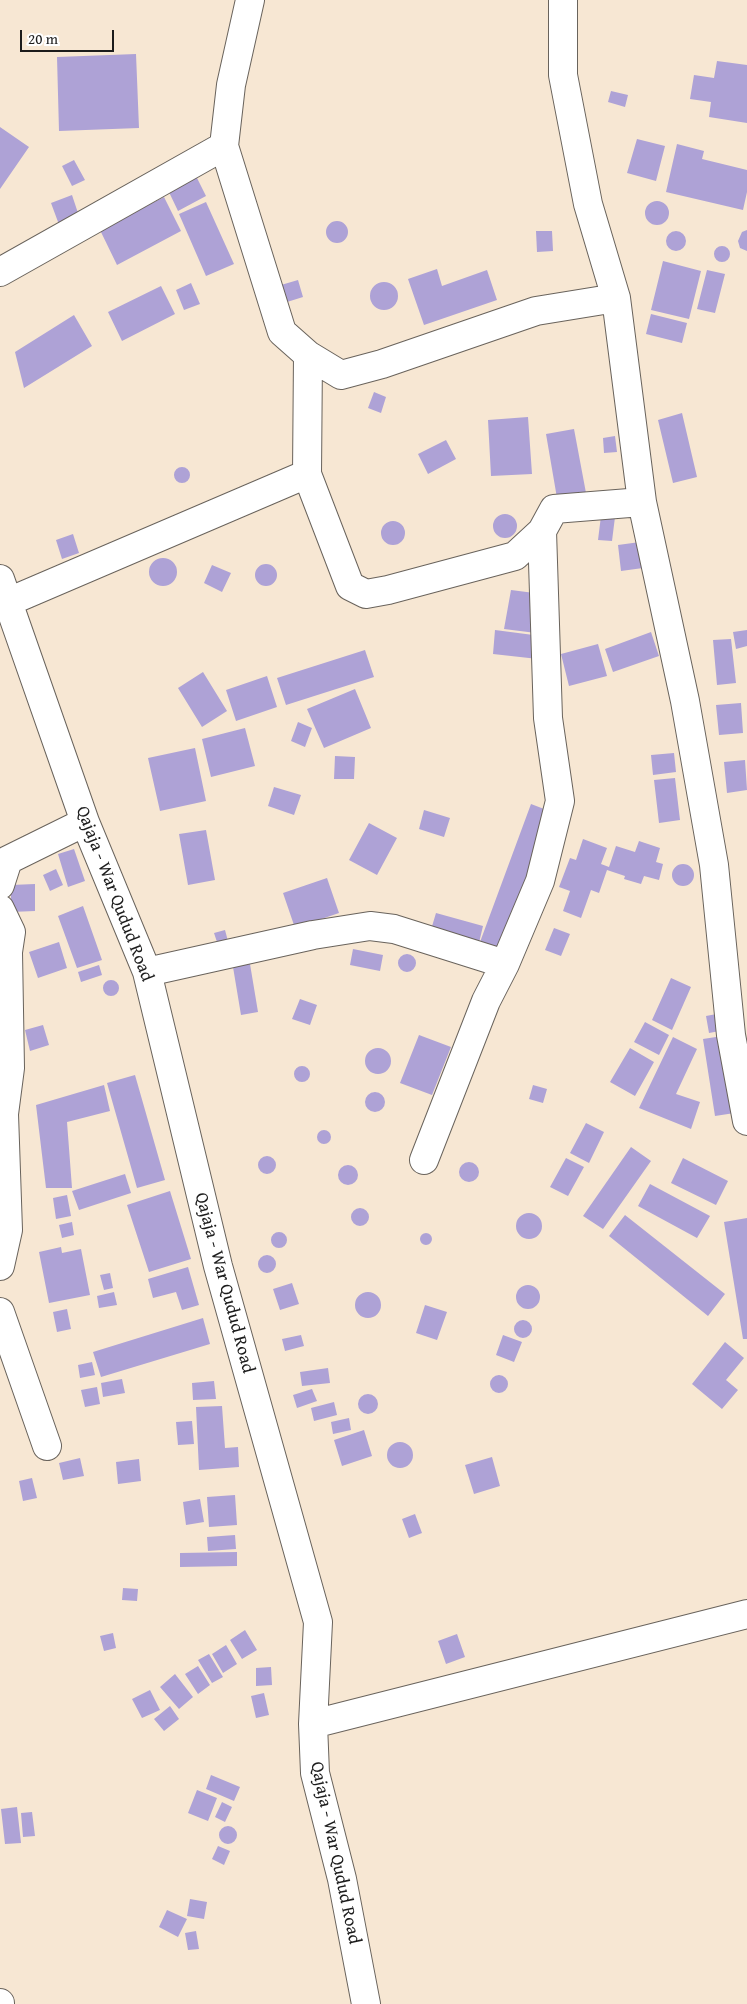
<!DOCTYPE html>
<style>
body{margin:0}
#map{position:relative;width:747px;height:2004px;overflow:hidden;background:#f7e7d3;font-family:"Gentium Book Plus",serif}
canvas{display:block}
.scale{position:absolute;left:20px;top:30px;width:94px;height:22px;box-sizing:border-box;border:2px solid #1c1c1c;border-top:0;padding-left:6px;font-size:15px;line-height:18px;white-space:nowrap;color:#1c1c1c;-webkit-text-stroke:4px #fff;paint-order:stroke}
</style>
<div id="map">
<canvas width="747" height="2004"></canvas>
<div class="scale">20 m</div>
</div>
<script>
const context = document.querySelector('canvas').getContext('2d');
context.lineJoin = 'round';
function fill(path, color) { context.fillStyle = color; context.fill(path, 'evenodd'); }
const shape = rows => new Path2D(rows.map(r => 'M' + r).join(''));
function stroke(path, color, width, dash) { context.strokeStyle = color; context.lineWidth = width; context.lineCap = dash ? 'butt' : 'round'; context.setLineDash(dash || []); context.stroke(path); }
function write(font, color, halo, rows, align = 'center') {
  context.font = font + ' "Gentium Book Plus",serif'; context.lineWidth = 5; context.setLineDash([]); context.textBaseline = 'middle'; context.strokeStyle = halo; context.fillStyle = color; for (const [text, x, y, turn = 0] of rows) {
    context.save(); context.translate(x, y); context.rotate((+turn || 0) * Math.PI / 180); context.textAlign = isNaN(turn) ? turn : align; if (halo) context.strokeText(text, 0, 0); context.fillText(text, 0, 0); context.restore();
  }
}
const building = shape([
 [136,54,139,128,59,131,57,57],
 [717,61,747,65,747,123,709,117,711,102,690,99,694,75,714,78],
 [611,91,628,95,625,107,608,102],
 [0,127,29,147,0,189],
 [637,139,665,146,656,181,627,173],
 [677,144,704,151,702,159,747,170,747,192,743,210,666,192],
 [74,160,85,180,72,186,62,166],
 [196,176,206,196,178,211,168,190],
 [72,195,81,222,61,230,51,203],
 [164,197,181,231,117,265,100,230],
 '645 213a12 12 0 1 1 24 0a12 12 0 1 1-24 0Z',
 [206,202,234,264,206,276,179,214],
 '326 232a11 11 0 1 1 22 0a11 11 0 1 1-22 0Z',
 [747,230,747,251,740,248,738,241,742,232],
 '666 241a10 10 0 1 1 20 0a10 10 0 1 1-20 0Z',
 [536,231,552,231,553,251,537,252],
 '714 254a8 8 0 1 1 16 0a8 8 0 1 1-16 0Z',
 [663,261,701,271,689,319,651,310],
 [437,269,442,286,487,270,497,300,424,325,408,279],
 [707,270,725,274,715,313,697,309],
 [298,280,303,297,287,302,281,285],
 '370 296a14 14 0 1 1 28 0a14 14 0 1 1-28 0Z',
 [191,283,200,304,184,310,176,290],
 [161,286,175,314,122,341,108,312],
 [651,314,687,323,682,343,646,334],
 [74,315,92,346,24,388,15,352],
 [374,392,386,397,381,413,368,408],
 [682,413,697,477,673,483,658,420],
 [528,417,532,474,491,476,488,420],
 [574,429,586,493,557,498,546,434],
 [615,436,617,452,604,453,603,438],
 [446,440,456,459,428,474,418,454],
 '174 475a8 8 0 1 1 16 0a8 8 0 1 1-16 0Z',
 '493 526a12 12 0 1 1 24 0a12 12 0 1 1-24 0Z',
 [601,516,615,517,612,541,598,540],
 '381 533a12 12 0 1 1 24 0a12 12 0 1 1-24 0Z',
 [73,534,79,553,62,559,56,540],
 [640,542,643,568,621,571,618,545],
 '149 572a14 14 0 1 1 28 0a14 14 0 1 1-28 0Z',
 '255 575a11 11 0 1 1 22 0a11 11 0 1 1-22 0Z',
 [212,565,231,573,222,592,204,583],
 [511,590,542,594,536,633,504,629],
 [495,630,541,636,538,659,493,654],
 [747,630,747,646,736,649,733,632],
 [651,632,659,656,613,672,605,649],
 [731,639,736,683,717,685,713,640],
 [598,644,607,676,569,686,561,654],
 [365,650,374,677,286,705,277,678],
 [203,672,227,711,202,727,178,688],
 [267,676,277,707,236,721,226,690],
 [355,689,371,728,324,748,307,709],
 [741,703,743,733,719,735,716,705],
 [298,722,312,728,305,747,291,741],
 [245,728,255,766,211,777,202,739],
 [195,748,206,801,160,811,148,758],
 [674,753,676,772,653,775,651,755],
 [335,756,355,757,354,779,334,779],
 [745,760,747,790,727,793,724,762],
 [675,778,680,820,659,823,654,780],
 [274,787,301,795,294,815,268,806],
 [531,804,552,812,502,950,480,942],
 [424,810,450,818,444,837,419,829],
 [369,823,397,838,377,875,349,860],
 [206,830,215,880,188,885,179,834],
 [583,839,607,848,601,864,609,867,616,846,635,852,639,841,660,848,656,862,663,864,659,880,644,876,641,884,624,879,625,876,607,870,599,893,591,890,581,918,563,911,570,891,559,887,570,858,576,860],
 [74,849,85,881,68,887,58,854],
 '672 875a11 11 0 1 1 22 0a11 11 0 1 1-22 0Z',
 [56,869,63,885,50,891,43,875],
 [327,878,339,913,295,928,283,893],
 [35,884,35,911,11,912,11,885],
 [83,906,102,960,77,968,58,916],
 [436,913,483,926,478,947,430,933],
 [554,928,570,934,561,956,545,950],
 [225,930,229,945,219,948,214,933],
 [59,942,67,968,38,978,29,952],
 [353,949,383,955,380,971,350,965],
 '398 963a9 9 0 1 1 18 0a9 9 0 1 1-18 0Z',
 [250,964,258,1012,241,1015,233,967],
 [99,965,102,975,81,982,78,972],
 [671,978,691,987,672,1030,652,1020],
 '103 988a8 8 0 1 1 16 0a8 8 0 1 1-16 0Z',
 [300,999,317,1005,310,1025,292,1019],
 [722,1013,725,1030,709,1033,706,1016],
 [645,1022,669,1035,659,1055,634,1042],
 [43,1025,49,1045,30,1051,25,1030],
 [419,1035,451,1047,432,1095,400,1083],
 [729,1035,741,1112,715,1116,703,1039],
 [673,1037,697,1049,676,1094,700,1102,691,1129,639,1108],
 '365 1061a13 13 0 1 1 26 0a13 13 0 1 1-26 0Z',
 [630,1048,654,1062,635,1096,610,1082],
 '294 1074a8 8 0 1 1 16 0a8 8 0 1 1-16 0Z',
 [135,1075,165,1180,137,1188,107,1083],
 [104,1085,110,1111,67,1122,72,1188,46,1188,36,1105],
 [533,1085,547,1089,543,1103,529,1099],
 '365 1102a10 10 0 1 1 20 0a10 10 0 1 1-20 0Z',
 [586,1123,604,1132,589,1163,570,1153],
 '317 1137a7 7 0 1 1 14 0a7 7 0 1 1-14 0Z',
 [631,1147,651,1161,603,1229,583,1216],
 '258 1165a9 9 0 1 1 18 0a9 9 0 1 1-18 0Z',
 [566,1158,584,1167,568,1196,550,1187],
 [683,1158,728,1181,716,1205,671,1183],
 '459 1172a10 10 0 1 1 20 0a10 10 0 1 1-20 0Z',
 '338 1175a10 10 0 1 1 20 0a10 10 0 1 1-20 0Z',
 [125,1174,131,1193,79,1210,72,1191],
 [650,1184,710,1216,697,1238,638,1206],
 [170,1191,191,1259,149,1272,127,1205],
 [67,1195,71,1216,56,1219,53,1198],
 '351 1217a9 9 0 1 1 18 0a9 9 0 1 1-18 0Z',
 '516 1226a13 13 0 1 1 26 0a13 13 0 1 1-26 0Z',
 [625,1215,725,1294,708,1316,609,1236],
 [747,1218,747,1339,743,1339,724,1222],
 [72,1222,74,1235,62,1238,59,1225],
 '271 1240a8 8 0 1 1 16 0a8 8 0 1 1-16 0Z',
 '420 1239a6 6 0 1 1 12 0a6 6 0 1 1-12 0Z',
 [61,1247,62,1253,81,1249,90,1295,49,1303,39,1252],
 '258 1264a9 9 0 1 1 18 0a9 9 0 1 1-18 0Z',
 [188,1267,199,1305,182,1310,176,1292,153,1298,148,1279],
 [110,1273,113,1288,104,1290,100,1275],
 [292,1283,299,1304,280,1310,273,1289],
 '516 1297a12 12 0 1 1 24 0a12 12 0 1 1-24 0Z',
 '355 1305a13 13 0 1 1 26 0a13 13 0 1 1-26 0Z',
 [114,1292,117,1305,99,1308,97,1296],
 [425,1305,447,1312,437,1340,416,1333],
 [67,1309,71,1329,57,1332,53,1312],
 [203,1318,210,1344,101,1377,93,1352],
 '514 1329a9 9 0 1 1 18 0a9 9 0 1 1-18 0Z',
 [301,1335,304,1346,285,1351,282,1339],
 [503,1335,522,1342,514,1362,496,1355],
 [725,1342,744,1358,726,1380,738,1390,722,1409,692,1384],
 [92,1362,95,1375,80,1378,78,1365],
 [328,1368,330,1383,302,1386,300,1372],
 '490 1384a9 9 0 1 1 18 0a9 9 0 1 1-18 0Z',
 [122,1379,125,1393,103,1397,101,1383],
 [214,1381,216,1399,193,1400,192,1383],
 [97,1387,100,1404,85,1407,81,1390],
 [312,1389,317,1401,297,1408,293,1395],
 '358 1404a10 10 0 1 1 20 0a10 10 0 1 1-20 0Z',
 [334,1402,337,1415,314,1421,311,1408],
 [222,1406,225,1448,238,1447,239,1467,199,1470,196,1407],
 [349,1418,351,1430,333,1434,331,1422],
 [192,1421,194,1444,178,1445,176,1422],
 [364,1430,372,1456,342,1466,334,1440],
 '387 1455a13 13 0 1 1 26 0a13 13 0 1 1-26 0Z',
 [492,1457,500,1486,474,1494,465,1465],
 [80,1458,84,1476,63,1480,59,1463],
 [139,1459,141,1481,118,1484,116,1462],
 [32,1478,37,1498,23,1501,19,1481],
 [235,1495,237,1525,209,1527,207,1497],
 [200,1499,204,1522,186,1525,183,1502],
 [415,1514,422,1533,409,1538,402,1519],
 [235,1535,236,1549,208,1551,207,1537],
 [237,1552,237,1566,180,1567,180,1553],
 [123,1588,138,1589,137,1601,122,1600],
 [245,1630,257,1650,242,1659,230,1640],
 [113,1633,116,1648,104,1651,100,1636],
 [457,1634,465,1657,446,1664,438,1641],
 [226,1645,237,1664,223,1673,212,1654],
 [209,1654,223,1677,212,1683,198,1660],
 [198,1666,210,1685,198,1694,185,1674],
 [271,1667,272,1685,256,1686,256,1668],
 [175,1674,193,1697,179,1709,160,1687],
 [150,1690,160,1710,142,1718,132,1699],
 [264,1693,269,1715,256,1718,251,1696],
 [170,1706,179,1719,164,1731,154,1719],
 [211,1775,240,1787,234,1801,206,1789],
 [197,1790,217,1798,208,1821,188,1813],
 [222,1802,232,1807,225,1822,215,1817],
 [17,1807,21,1843,5,1844,1,1809],
 [32,1812,35,1836,23,1837,21,1813],
 '219 1835a9 9 0 1 1 18 0a9 9 0 1 1-18 0Z',
 [218,1846,230,1851,224,1865,212,1859],
 [190,1899,207,1902,204,1919,187,1916],
 [167,1910,187,1919,178,1937,159,1927],
 [196,1931,199,1949,188,1950,185,1933]
]);
const minor = shape([
 [250,0,231,85,224,146,282,332,308,355,341,375,382,364,536,311,616,298],
 [563,0,563,75,588,204,616,298,642,502,685,701,714,865,731,1035,747,1121],
 [0,272,224,146],
 [308,355,307,474,350,586,366,594,388,590,515,556,542,531],
 [0,579,85,822,147,972,218,1266,318,1622,313,1724,315,1773,342,1879,366,2004],
 [8,602,307,474],
 [0,885,8,860,85,822],
 [0,909,11,932,8,952,10,1068,4,1114,8,1230,0,1266],
 [147,972,313,935,370,926,394,929,505,964],
 [424,1160,486,1001,505,964,540,881,560,801,548,718,542,531,554,509,642,502],
 [0,1312,47,1446],
 [313,1724,747,1614],
 [0,2003,0,2004]
]);
const streetNames = [
 ["Qajaja - War Qudud Road",114,894,69],
 ["Qajaja - War Qudud Road",224,1283,75],
 ["Qajaja - War Qudud Road",335,1853,78]
];
fill(building, '#aea2d6');
stroke(minor, '#69635c', 30);
stroke(minor, '#fff', 28);
write('18px', '#1c1c1c', '#fff', streetNames);
</script>
